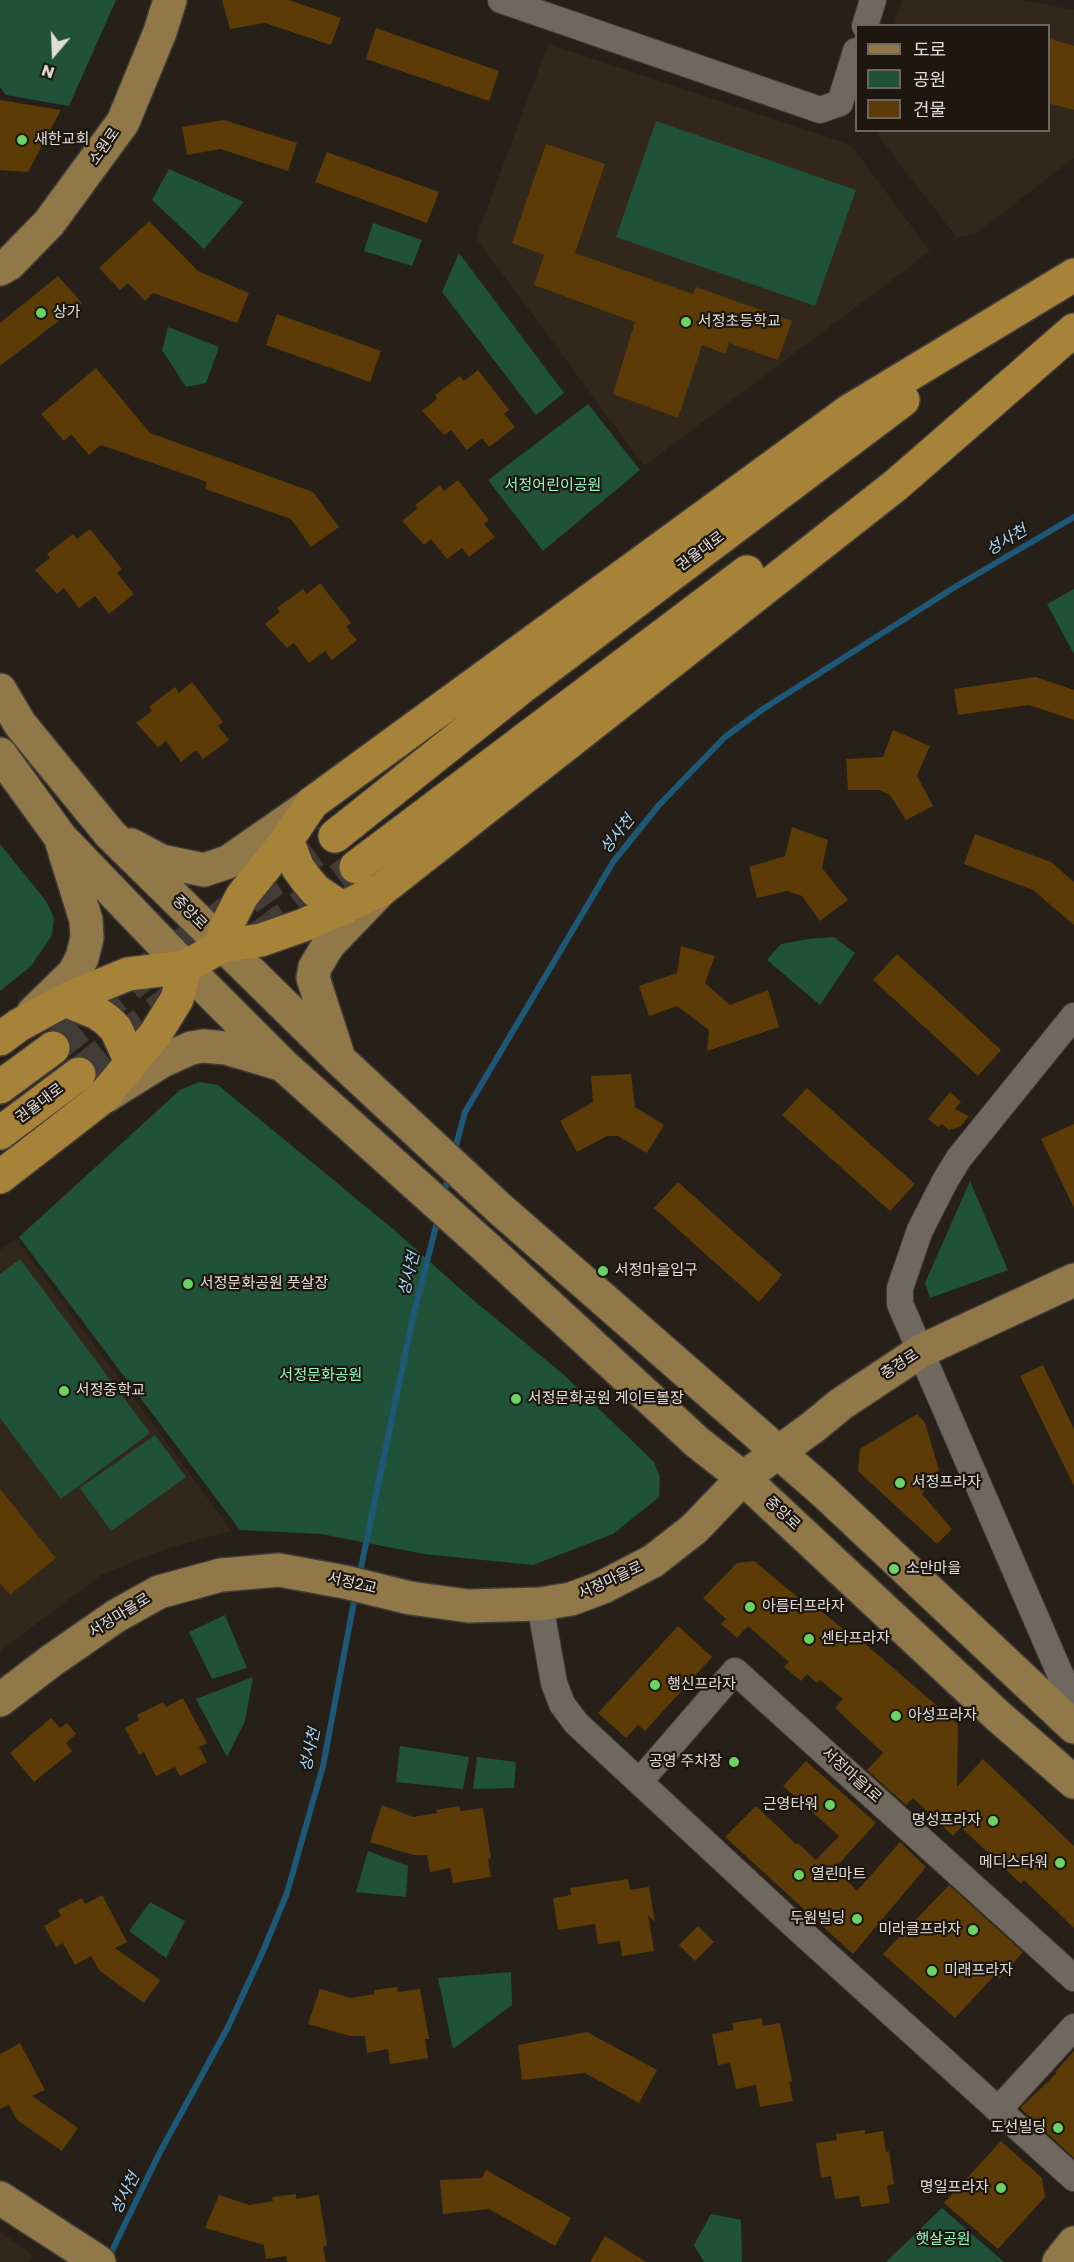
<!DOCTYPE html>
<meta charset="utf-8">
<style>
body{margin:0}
#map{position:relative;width:1074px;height:2262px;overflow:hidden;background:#262019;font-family:Poppins,"Noto Sans KR",sans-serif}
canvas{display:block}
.legend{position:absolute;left:855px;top:24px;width:195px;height:108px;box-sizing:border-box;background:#1d1710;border:2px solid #6b6660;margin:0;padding:8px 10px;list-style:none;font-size:18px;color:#e0dcd7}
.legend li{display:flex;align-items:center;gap:12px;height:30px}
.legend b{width:30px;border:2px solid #6b6660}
.north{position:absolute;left:24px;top:24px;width:60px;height:60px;-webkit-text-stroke:4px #1d1710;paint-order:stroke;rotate:199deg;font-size:16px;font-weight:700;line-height:24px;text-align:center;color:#e0dcd7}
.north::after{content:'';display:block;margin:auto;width:21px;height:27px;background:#e0dcd7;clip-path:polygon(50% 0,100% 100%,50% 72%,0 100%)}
</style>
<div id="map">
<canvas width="1074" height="2262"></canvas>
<ul class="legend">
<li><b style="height:8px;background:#917848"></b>도로</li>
<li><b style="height:16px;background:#1f5239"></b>공원</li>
<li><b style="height:16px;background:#5c3b07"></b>건물</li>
</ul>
<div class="north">N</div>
</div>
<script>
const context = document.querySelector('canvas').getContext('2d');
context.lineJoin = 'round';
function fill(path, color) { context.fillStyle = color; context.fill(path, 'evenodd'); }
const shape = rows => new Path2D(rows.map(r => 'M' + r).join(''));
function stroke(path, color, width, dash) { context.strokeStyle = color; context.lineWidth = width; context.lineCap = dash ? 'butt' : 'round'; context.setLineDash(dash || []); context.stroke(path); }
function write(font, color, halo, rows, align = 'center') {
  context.font = font + ' Poppins,"Noto Sans KR",sans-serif'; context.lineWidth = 4.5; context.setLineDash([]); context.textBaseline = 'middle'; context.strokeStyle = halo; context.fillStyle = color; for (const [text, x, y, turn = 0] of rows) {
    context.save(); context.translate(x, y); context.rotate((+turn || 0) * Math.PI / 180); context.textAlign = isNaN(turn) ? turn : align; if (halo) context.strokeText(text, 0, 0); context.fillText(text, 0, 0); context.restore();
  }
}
const built = shape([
 [902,0,1020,0,1074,10,1074,158,975,234,956,237,875,131,1048,130,1048,26,894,25],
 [548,44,851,145,930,251,644,466,476,238],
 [16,1239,232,1531,165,1549,101,1575,0,1651,0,1250],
 [0,2232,32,2254,29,2262,0,2262]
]);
const green = shape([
 [0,0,116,0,69,106,6,95,0,87],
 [656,121,856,190,815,306,616,237],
 [169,169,244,202,204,249,152,200],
 [373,223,422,240,412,266,364,251],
 [459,253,564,393,536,415,442,292],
 [168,327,219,347,206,383,186,387,162,350],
 [588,404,640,470,543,551,488,480],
 [1074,589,1074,654,1047,604],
 [0,844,46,901,54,918,52,935,31,966,0,991],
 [834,937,855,953,820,1005,767,960,781,944,808,939],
 [199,1082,218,1085,393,1229,466,1294,563,1374,654,1462,660,1477,659,1497,613,1534,533,1565,424,1554,321,1534,240,1530,19,1237,180,1090],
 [970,1181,1008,1270,930,1298,925,1283],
 [20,1259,150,1433,61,1499,0,1418,0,1274],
 [155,1435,186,1477,111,1531,80,1488],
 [225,1615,247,1668,212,1679,189,1632],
 [253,1677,245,1721,227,1757,196,1699],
 [400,1746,469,1757,463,1789,396,1782],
 [477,1757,516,1762,514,1788,473,1789],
 [368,1851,408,1866,406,1897,356,1892],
 [150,1902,185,1921,166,1958,129,1931],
 [511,1972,512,2005,453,2049,438,1978],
 [942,2208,1004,2262,886,2262],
 [711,2214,741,2220,742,2262,704,2262,694,2245]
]);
const stream = shape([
 [454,1153,465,1112,613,862,659,805,725,737,763,709,955,587,1074,517],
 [443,1196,449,1174],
 [359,1577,413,1317,438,1218],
 [108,2259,159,2154,228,2027,264,1949,287,1893,323,1766,355,1596]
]);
const building = shape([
 [222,0,289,0,341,18,331,45,265,23,230,29],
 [376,28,499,71,489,101,366,59],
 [1048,38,1074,46,1074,110,1048,103],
 [0,100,61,110,28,172,0,170],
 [224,120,297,143,288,171,221,149,187,155,182,127],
 [546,144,605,164,575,253,693,294,696,287,792,321,778,360,729,343,725,354,702,345,678,418,613,394,635,322,534,285,544,255,512,243],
 [327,152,439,192,427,223,315,182],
 [149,221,198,271,249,293,237,323,153,293,145,301,128,283,120,290,99,268],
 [58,276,82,303,0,366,0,323],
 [277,314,381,351,370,382,266,345],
 [96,368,150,433,313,492,339,527,311,547,291,519,205,489,207,482,101,445,89,455,71,434,64,441,41,414],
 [478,370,509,410,504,414,515,427,489,447,482,438,467,450,451,430,444,435,422,411,437,399,435,395,460,376,464,381],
 [458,480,489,520,484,524,495,537,469,557,462,548,447,559,431,539,424,545,402,521,417,509,415,505,440,485,444,491],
 [90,529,122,569,117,573,134,594,109,614,95,596,79,608,64,588,57,594,35,570,50,558,47,554,73,534,77,539],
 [320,583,351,623,346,627,357,640,332,660,325,651,309,663,294,643,287,648,265,624,280,612,277,608,303,589,307,594],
 [1036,677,1074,690,1074,720,1029,705,958,715,954,689],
 [192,682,223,722,218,726,229,740,203,759,196,750,181,762,166,741,158,747,136,723,152,711,149,707,175,687,179,693],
 [893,730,930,746,917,776,933,806,906,820,890,795,879,790,848,790,846,759,883,757],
 [792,827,828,840,822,868,848,900,820,921,802,896,787,891,757,898,749,867,785,856],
 [975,834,1051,862,1074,882,1074,925,1033,890,964,864],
 [681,946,715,956,705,983,730,1005,768,990,779,1027,707,1051,709,1030,677,1006,649,1016,639,986,677,973],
 [897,954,1001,1050,978,1076,873,980],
 [631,1074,635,1107,664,1125,647,1153,618,1136,607,1136,577,1152,560,1121,593,1102,591,1076],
 [807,1088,915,1184,890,1211,782,1115],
 [950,1092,961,1102,955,1109,969,1116,960,1127,949,1130,942,1124,938,1127,928,1119],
 [1074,1124,1074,1208,1041,1139],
 [678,1182,782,1275,759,1302,654,1208],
 [1043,1365,1074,1429,1074,1486,1020,1376],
 [917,1414,925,1423,939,1470,922,1494,952,1529,937,1544,858,1471,860,1449],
 [0,1489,56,1558,10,1595,0,1583],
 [754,1561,800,1599,803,1596,860,1643,862,1641,958,1724,957,1787,983,1759,1074,1846,1074,1928,1024,1880,1021,1884,961,1827,953,1836,913,1798,906,1805,867,1770,883,1753,835,1708,843,1699,820,1680,817,1683,807,1674,801,1681,784,1667,789,1662,748,1626,737,1638,721,1624,726,1619,703,1598,737,1563],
 [678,1626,712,1657,645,1731,638,1725,626,1738,598,1713],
 [183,1698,207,1743,199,1747,207,1762,180,1776,175,1767,156,1776,144,1752,139,1755,125,1728,139,1720,137,1715,163,1702,166,1707],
 [51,1718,60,1728,67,1723,76,1734,66,1743,72,1751,34,1782,10,1753],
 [806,1761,876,1823,835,1868,857,1891,900,1842,926,1867,853,1954,725,1837,756,1806,796,1844,798,1843,816,1860,839,1836,783,1786],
 [382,1805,413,1817,437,1813,436,1810,459,1806,461,1811,483,1808,491,1858,488,1859,491,1877,453,1883,450,1868,430,1872,427,1855,413,1855,370,1842],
 [628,1879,630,1890,649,1887,655,1922,648,1915,654,1951,622,1956,620,1941,598,1944,595,1924,558,1930,553,1898,571,1895,570,1888],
 [949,1885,1023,1952,999,1979,995,1975,955,2018,883,1954],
 [102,1895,127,1942,115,1948,160,1980,144,2003,100,1971,91,1956,75,1965,63,1943,56,1947,44,1926,61,1916,58,1910,82,1898,85,1904],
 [698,1926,714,1942,695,1961,679,1945],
 [397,1987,398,1992,420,1989,429,2039,425,2039,428,2058,390,2064,388,2049,367,2053,365,2036,350,2036,308,2024,320,1989,351,1998,374,1994,374,1990],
 [762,2018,763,2026,780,2023,792,2081,789,2082,793,2101,760,2107,756,2085,736,2089,730,2063,718,2065,712,2034,734,2030,732,2023],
 [587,2032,657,2070,639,2103,585,2073,522,2080,518,2045],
 [20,2043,45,2090,32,2096,78,2128,62,2151,17,2120,9,2105,0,2109,0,2054],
 [1074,2051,1074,2158,1020,2108,1057,2073,1055,2072],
 [865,2130,865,2134,883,2131,886,2152,889,2151,894,2184,887,2186,890,2203,861,2207,859,2196,835,2199,831,2176,821,2178,816,2143,837,2140,836,2134],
 [1001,2141,1042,2178,1045,2197,998,2249,944,2203],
 [486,2170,571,2218,555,2246,489,2209,443,2214,440,2180,482,2178],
 [296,2194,296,2199,319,2195,327,2246,323,2246,326,2262,287,2262,286,2256,266,2259,264,2245,205,2228,219,2195,249,2205,273,2201,272,2197],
 [605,2236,646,2262,590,2262]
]);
const highwayTunnel = shape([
 [260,937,356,867],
 [53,1048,148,970,335,836],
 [79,1074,176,997]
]);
const minor = shape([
 [501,0,820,110,840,103,856,51],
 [865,26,873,0],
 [1074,1016,959,1158,945,1181,920,1230,900,1288,900,1304,1074,1706],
 [540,1604,554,1683,562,1704,576,1723,797,1928,1074,2178],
 [640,1781,735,1671,1074,1978],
 [999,2109,1074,2027]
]);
const major = shape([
 [0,269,9,264,49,223,123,122,160,32,170,0],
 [0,690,20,724,110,834,339,1059,499,1208,824,1492,1074,1727],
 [0,754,61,838,185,967,283,1065,488,1249,697,1442,743,1478,998,1716,1074,1782],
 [131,845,161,861,204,870,228,862,310,805],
 [33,1013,74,973,82,958,87,938,86,920,62,843],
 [337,1052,313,978,315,967,329,944,379,892],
 [106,1096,162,1061,191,1048,203,1046,226,1048,280,1064],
 [0,1700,51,1661,116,1616,159,1592,221,1575,279,1570,345,1582,410,1598,468,1606,540,1604,571,1599,603,1587,653,1561,694,1529,743,1478,813,1427,841,1404,921,1351,1074,1280],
 [0,2198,99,2262],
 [1059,2262,1074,2243]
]);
const highway = shape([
 [335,836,522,687,903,400],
 [287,840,298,868,306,879,315,890,343,909],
 [356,867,747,572],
 [222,946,226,927,242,896,287,840,312,803,849,411,1074,275],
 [65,1000,97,1013,107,1020,116,1029,131,1062],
 [0,1039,19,1025,65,1000,128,974,185,967,222,946,261,940,304,925,381,890,896,485,1074,330],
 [0,1087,53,1048],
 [0,1133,79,1074],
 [0,1177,102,1098,156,1033,177,999,185,967]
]);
const markers = [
 [22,140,6,"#6ad363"],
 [41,313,6,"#6ad363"],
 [686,322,6,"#6ad363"],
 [603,1271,6,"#6ad363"],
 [188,1284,6,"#6ad363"],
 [64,1391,6,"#6ad363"],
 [516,1399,6,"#6ad363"],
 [900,1483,6,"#6ad363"],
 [894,1569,6,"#6ad363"],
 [750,1607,6,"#6ad363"],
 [809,1639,6,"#6ad363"],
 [655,1685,6,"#6ad363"],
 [896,1716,6,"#6ad363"],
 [734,1762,6,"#6ad363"],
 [830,1805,6,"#6ad363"],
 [993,1821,6,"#6ad363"],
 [1060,1863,6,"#6ad363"],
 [799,1875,6,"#6ad363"],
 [857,1919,6,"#6ad363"],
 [973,1930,6,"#6ad363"],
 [932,1971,6,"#6ad363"],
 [1058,2128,6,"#6ad363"],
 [1001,2188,6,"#6ad363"]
];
const poiNames = [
 ["새한교회",34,140],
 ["상가",53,313],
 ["서정초등학교",698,322],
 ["서정마을입구",615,1271],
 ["서정문화공원 풋살장",200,1284],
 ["서정중학교",76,1391],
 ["서정문화공원 게이트볼장",528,1399],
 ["서정프라자",912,1483],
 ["소만마을",906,1569],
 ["아름터프라자",762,1607],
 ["센타프라자",821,1639],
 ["행신프라자",667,1685],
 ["아성프라자",908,1716],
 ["공영 주차장",722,1762,"right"],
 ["근영타워",818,1805,"right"],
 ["명성프라자",981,1821,"right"],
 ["메디스타워",1048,1863,"right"],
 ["열린마트",811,1875],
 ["두원빌딩",845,1919,"right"],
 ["미라클프라자",961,1930,"right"],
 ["미래프라자",944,1971],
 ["도선빌딩",1046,2128,"right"],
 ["명일프라자",989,2188,"right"]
];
const streetNames = [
 ["소원로",105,147,-55],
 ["권율대로",701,552,-37],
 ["중앙로",189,913,45],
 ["권율대로",40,1104,-37],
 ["충경로",900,1365,-33],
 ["중앙로",782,1514,43],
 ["서정마을로",611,1581,-25],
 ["서정2교",352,1584,13],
 ["서정마을로",120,1616,-32],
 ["서정마을1로",851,1776,42]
];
const parkNames = [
 ["서정어린이공원",553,486],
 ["서정문화공원",321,1376],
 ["햇살공원",943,2240]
];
const waterNames = [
 ["성사천",1007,541,-30],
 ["성사천",618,835,-52],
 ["성사천",410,1274,-76],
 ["성사천",311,1750,-77],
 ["성사천",126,2194,-63]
];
fill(built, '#31271b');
fill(green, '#1f5239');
stroke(stream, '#1e5877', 6);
fill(building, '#5c3b07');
stroke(highwayTunnel, '#423c36', 33, [33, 16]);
stroke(minor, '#413c37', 28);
stroke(major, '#413c37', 36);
stroke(highway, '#413c37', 36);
stroke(minor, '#6f685f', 26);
stroke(major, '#917848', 33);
stroke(highway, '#a78239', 33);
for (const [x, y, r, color] of markers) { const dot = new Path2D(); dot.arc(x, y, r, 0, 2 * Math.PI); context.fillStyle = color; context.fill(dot); stroke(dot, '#1d1710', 2); }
write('15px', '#e0dcd7', '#1d1710', poiNames, 'left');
write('15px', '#e0dcd7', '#1d1710', streetNames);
write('15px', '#8ff8bf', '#1d1710', parkNames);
write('italic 16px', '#9fd8fb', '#1d1710', waterNames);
</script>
